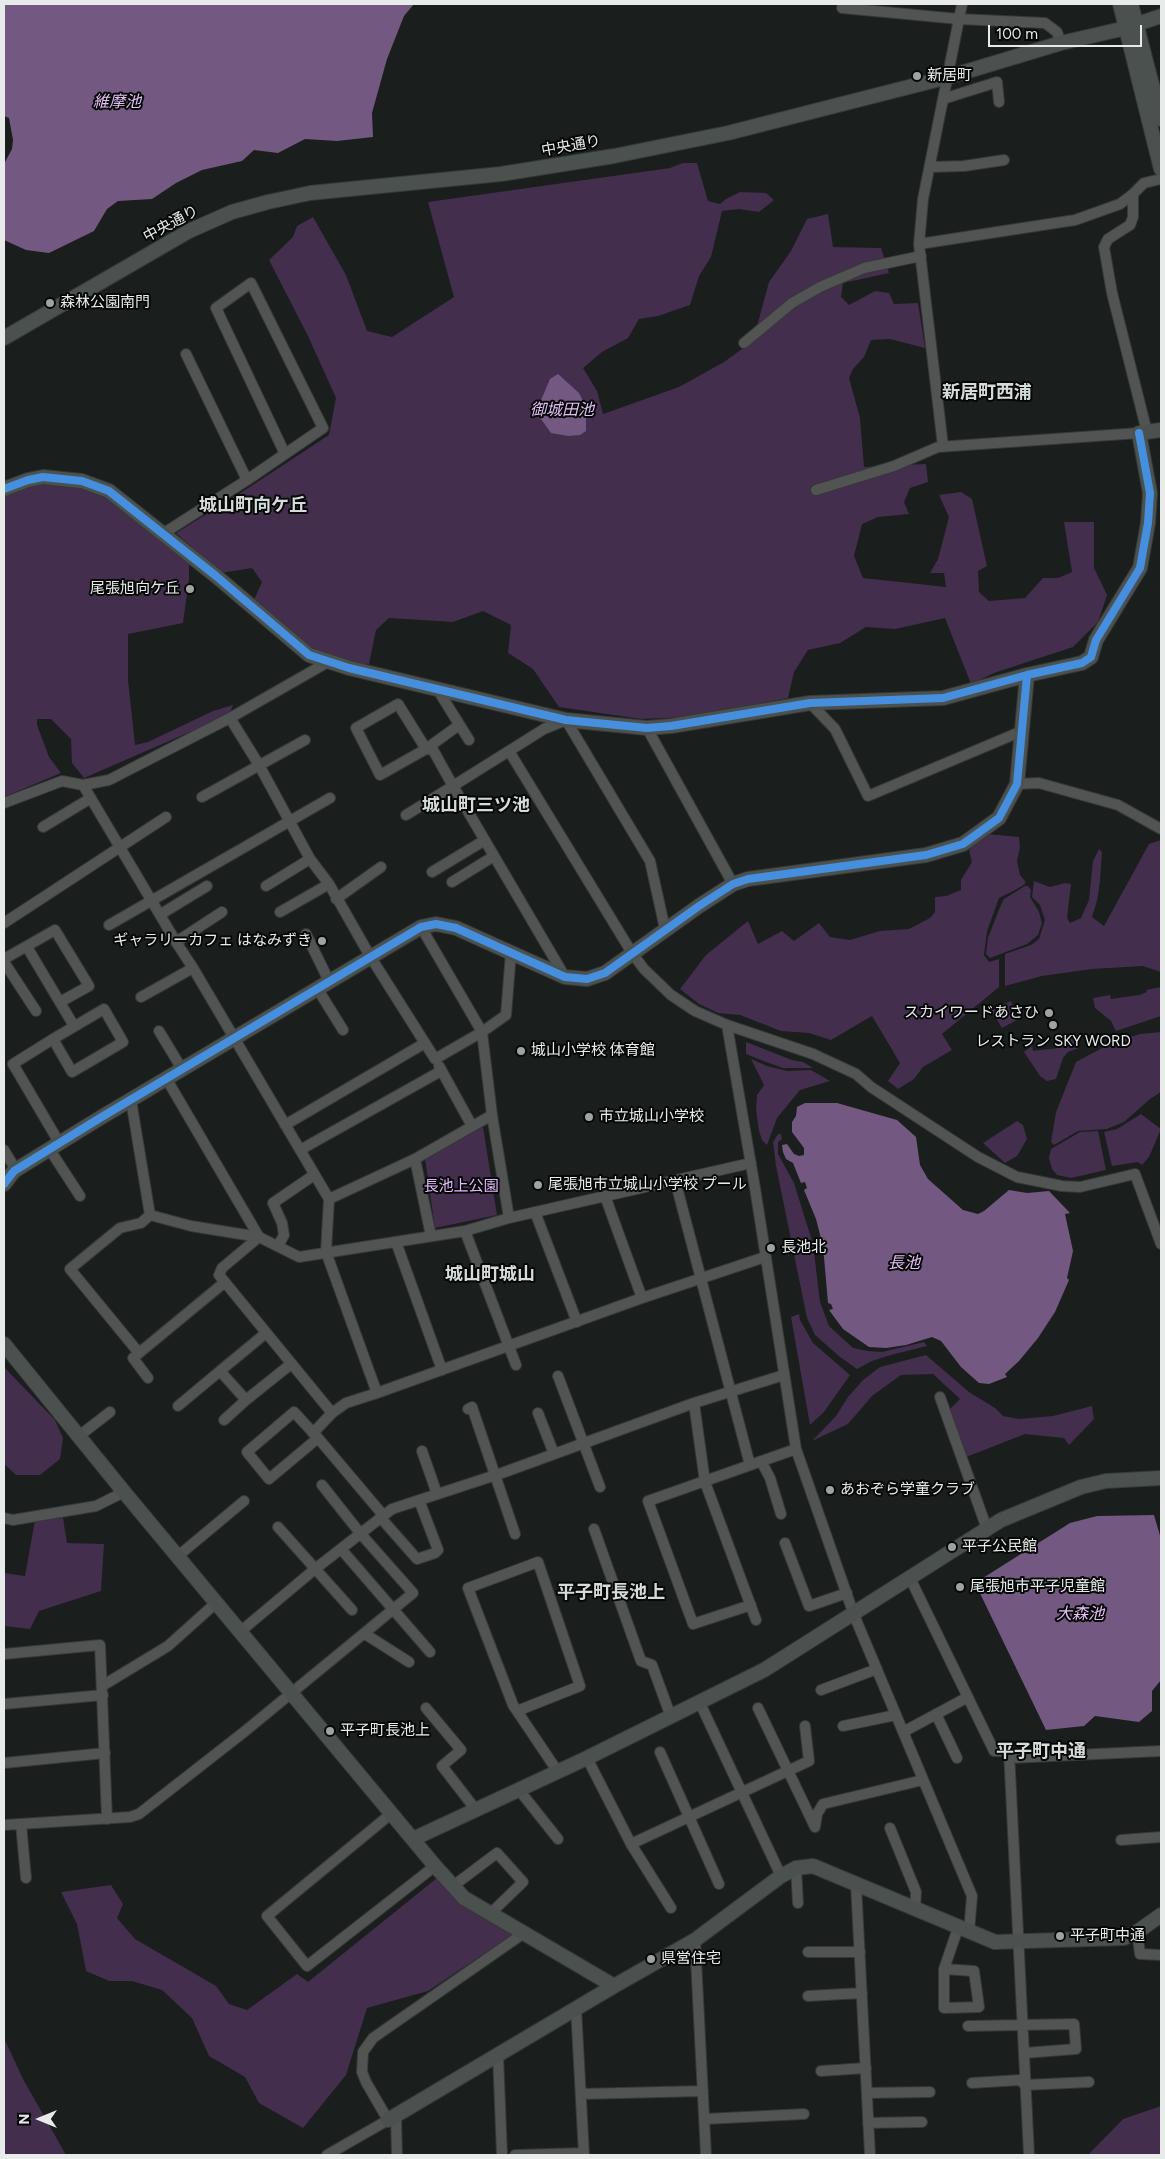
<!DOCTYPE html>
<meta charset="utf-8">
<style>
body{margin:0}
#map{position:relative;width:1165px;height:2159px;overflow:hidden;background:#1a1e1c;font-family:Figtree,sans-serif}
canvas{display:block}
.frame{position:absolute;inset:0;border:5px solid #e7ebe9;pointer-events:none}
.north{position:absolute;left:15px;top:2094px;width:50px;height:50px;-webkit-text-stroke:4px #060807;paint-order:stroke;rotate:270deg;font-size:14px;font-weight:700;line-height:20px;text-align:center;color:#e7ebe9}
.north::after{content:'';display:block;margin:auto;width:18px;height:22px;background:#e7ebe9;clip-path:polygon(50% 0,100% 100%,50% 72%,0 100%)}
.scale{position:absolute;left:988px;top:25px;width:154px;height:22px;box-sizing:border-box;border:2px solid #e7ebe9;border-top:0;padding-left:6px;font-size:15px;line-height:18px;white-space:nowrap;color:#e7ebe9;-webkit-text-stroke:4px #060807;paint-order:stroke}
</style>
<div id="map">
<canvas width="1165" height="2159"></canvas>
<div class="frame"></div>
<div class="north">N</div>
<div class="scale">100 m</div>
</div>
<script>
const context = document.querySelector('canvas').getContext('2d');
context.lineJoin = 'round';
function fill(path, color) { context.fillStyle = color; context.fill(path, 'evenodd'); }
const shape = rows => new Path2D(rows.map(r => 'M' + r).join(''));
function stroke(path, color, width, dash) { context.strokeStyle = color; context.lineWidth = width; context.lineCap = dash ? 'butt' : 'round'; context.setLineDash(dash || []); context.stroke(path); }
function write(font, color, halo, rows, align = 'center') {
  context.font = font + ' Figtree,"Noto Sans JP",sans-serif'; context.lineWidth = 4; context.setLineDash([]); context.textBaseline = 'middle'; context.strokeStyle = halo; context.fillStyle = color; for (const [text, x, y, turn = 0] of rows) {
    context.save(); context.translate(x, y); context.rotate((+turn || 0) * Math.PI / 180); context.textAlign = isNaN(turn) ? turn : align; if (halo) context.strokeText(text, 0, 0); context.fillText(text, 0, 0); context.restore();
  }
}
const green = shape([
 [683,163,697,163,708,201,720,204,726,199,740,192,766,193,774,200,759,212,739,209,722,211,711,257,699,276,690,305,658,316,639,319,628,338,602,352,583,368,597,391,603,414,679,387,724,362,753,341,769,282,791,251,807,219,828,214,833,247,881,248,889,273,843,283,841,297,849,305,875,291,889,293,894,304,918,303,925,348,890,339,871,340,864,357,853,369,849,378,860,418,864,467,926,464,928,482,910,488,904,502,909,514,878,517,862,524,854,556,863,578,946,587,944,573,930,573,938,559,949,517,939,495,961,492,972,499,987,566,978,571,979,592,989,601,1025,598,1043,578,1058,578,1072,572,1064,522,1094,522,1094,568,1107,595,1098,622,1073,647,994,673,971,684,945,618,895,629,866,627,840,643,808,650,794,672,788,698,692,717,641,719,559,707,533,669,508,653,511,625,483,611,453,622,389,618,376,630,369,664,338,662,311,650,254,600,262,582,252,568,221,573,176,533,239,494,329,435,336,398,308,336,269,260,293,237,297,226,313,217,346,275,367,331,392,337,454,297,428,202,670,168],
 [28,481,81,484,105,496,189,561,189,579,183,623,128,634,128,680,135,745,148,742,213,711,233,705,229,715,84,778,72,763,71,739,51,719,37,719,37,725,49,757,61,773,4,797,4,491],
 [987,834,1019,837,1020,847,1017,861,1020,875,1025,881,1025,884,1017,889,999,898,987,931,984,955,989,962,999,959,999,987,942,1034,952,1050,923,1067,914,1079,898,1089,888,1081,900,1063,872,1016,831,1040,809,1033,781,1031,740,1015,718,1013,699,1004,680,989,706,955,748,921,758,944,782,931,794,941,819,923,830,937,850,940,880,931,909,929,930,918,935,912,935,897,946,896,961,890,961,880,972,862,969,850],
 [1161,840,1161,972,1143,966,1092,969,1042,976,1005,986,1005,954,1031,945,1039,939,1045,920,1040,905,1032,897,1034,881,1050,887,1065,883,1071,884,1067,918,1070,923,1081,918,1089,900,1093,861,1099,849,1102,852,1100,881,1097,901,1092,917,1104,926,1149,844],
 [1025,886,1028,886,1031,890,1030,897,1039,912,1042,923,1038,935,1027,944,990,958,986,954,988,938,1000,907,1004,899],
 [1160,980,1161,980,1161,1016,1116,1031,1111,1021,1095,1008,1093,998,1110,995,1111,999,1139,995,1147,992,1146,990,1161,987],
 [1011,1001,1017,1020,1002,1028,991,1010],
 [1161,1032,1161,1092,1150,1099,1124,1122,1107,1129,1078,1131,1054,1145,1051,1142,1056,1112,1076,1062,1113,1042,1140,1034],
 [1077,1035,1079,1048,1068,1052,1063,1058,1056,1079,1047,1081,1040,1076,1024,1052,1032,1046,1033,1051,1058,1048,1058,1039],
 [746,1042,792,1060,803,1062,813,1068,783,1068,766,1062,746,1054],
 [751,1059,767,1066,787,1071,811,1070,830,1081,800,1090,777,1118,767,1145,762,1140,759,1131,756,1110,757,1095,764,1085],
 [1141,1114,1161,1129,1149,1157,1142,1165,1138,1162,1112,1166,1104,1132,1117,1129],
 [1017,1121,1023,1125,1027,1139,1017,1156,1005,1163,983,1143],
 [483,1127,497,1215,435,1228,425,1159],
 [1098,1131,1106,1170,1071,1178,1057,1175,1052,1169,1049,1158,1051,1149,1080,1132],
 [778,1134,781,1134,782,1139,778,1142,778,1154,794,1183,813,1244,820,1302,829,1326,853,1348,868,1351,882,1352,924,1342,927,1346,891,1355,872,1361,857,1369,840,1357,815,1335,807,1318,776,1166,773,1142],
 [799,1314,800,1320,813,1343,850,1375,824,1412,810,1425,791,1317],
 [926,1355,969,1392,995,1408,1003,1416,1019,1419,1053,1416,1092,1406,1094,1419,1069,1445,1064,1438,1025,1434,966,1457,950,1409,960,1399,933,1374,901,1375,872,1396,848,1424,812,1441,836,1416,848,1397,863,1380,880,1367],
 [4,1367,55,1420,63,1438,60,1459,40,1475,16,1475,4,1464],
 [63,1518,67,1543,104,1544,101,1591,39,1611,30,1629,4,1626,4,1573,25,1576,35,1520],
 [437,1878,515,1933,428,1991,367,2008,346,2075,303,2128,259,2103,245,2077,209,2056,192,2018,162,1990,132,1981,109,1981,86,1971,77,1924,61,1892,111,1885,123,1904,117,1918,135,1939,216,1986,229,2004,247,2010,297,1974,308,1982],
 [4,2038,23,2079,66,2155,4,2155],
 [1161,2106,1161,2155,1088,2155,1123,2119]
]);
const water = shape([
 [4,4,414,4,404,16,387,59,372,113,373,137,337,141,305,139,278,153,254,150,242,161,202,170,176,183,152,199,118,201,107,209,94,231,49,253,26,250,4,240,4,164,12,149,13,140,9,118,4,116],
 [558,374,579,393,586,407,586,431,580,435,568,436,551,433,536,412,550,379],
 [805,1103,837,1103,897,1120,916,1137,920,1165,928,1179,963,1210,978,1214,984,1211,1009,1190,1027,1193,1049,1191,1070,1213,1065,1214,1073,1251,1067,1278,1069,1280,1055,1312,1038,1338,1019,1361,1005,1374,1007,1377,989,1384,979,1383,961,1367,941,1341,932,1337,906,1345,886,1348,869,1347,843,1329,829,1310,833,1309,831,1304,828,1303,823,1246,816,1219,804,1190,807,1188,805,1182,801,1183,793,1163,786,1159,783,1152,782,1145,787,1144,794,1154,799,1156,804,1155,804,1148,792,1132,792,1122,796,1116,797,1107],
 [1154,1515,1161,1539,1161,1680,1152,1691,1152,1711,1139,1722,1095,1716,1084,1726,1046,1730,975,1583,1070,1523,1097,1516]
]);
const street = shape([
 [843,4,842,8,959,19,1045,23,1057,32,1061,43],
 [943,99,997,82,999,102],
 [930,167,964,166,1004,160],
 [919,244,1075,220,1120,204,1133,194],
 [744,343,792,303,820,287,864,268,921,256],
 [186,354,247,480],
 [1147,432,1112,293,1104,247,1108,239,1130,225,1133,217,1133,194,1144,183,1161,179],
 [943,446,919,244,923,199,962,4],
 [816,490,894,466,938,447,1139,433],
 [164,533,247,480,323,428,251,283,216,308,285,454],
 [328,662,230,718,259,765,310,859,329,884,370,956,435,1059,482,1032,506,1015,511,952],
 [443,690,441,695,469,740],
 [810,703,835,729,868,796,1022,731],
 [647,728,733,884],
 [509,751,632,953,644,969,671,995,695,1011,727,1025,813,1054,856,1074,871,1087,978,1157,1017,1177,1062,1186,1080,1187,1135,1174,1161,1244],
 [1017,784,1039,783,1118,805,1161,829],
 [83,785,176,942,193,968,329,1199,326,1252,377,1393,642,1298,765,1257],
 [202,797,305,740],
 [4,803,62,781,83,785,109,780,230,718],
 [406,815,453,786,433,750,426,749,398,704,356,728,380,775,426,749,459,725],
 [43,827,91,798],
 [432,872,485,840],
 [452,882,494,856],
 [266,886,310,859],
 [336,899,381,867],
 [280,912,329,884],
 [161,914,207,886],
 [4,923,166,817],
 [109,925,330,798],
 [421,927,482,1032,492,1115,509,1218],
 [306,934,329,981],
 [176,942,222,912],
 [27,947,74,1026],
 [4,959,55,930,89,986,60,1002],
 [4,962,36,1011],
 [565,977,453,786,544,729,566,720,650,861,665,929],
 [317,988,343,1030],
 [141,997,193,968],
 [727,1025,755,1188,796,1449,854,1615,972,1896,969,1932],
 [159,1031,182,1069],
 [53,1039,72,1072,123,1042,104,1009,53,1039,13,1064,60,1144],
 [439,1066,472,1126],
 [166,1078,259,1237],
 [131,1100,150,1215],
 [285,1125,425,1043],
 [4,1150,16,1170],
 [50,1150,80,1196],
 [300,1150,441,1071],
 [415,1159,431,1236],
 [675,1180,750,1465],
 [605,1196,642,1298],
 [329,1199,415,1159,492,1115],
 [535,1212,577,1322],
 [150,1215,191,1226,259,1237,299,1257,465,1231,509,1218,751,1163],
 [465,1231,516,1365],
 [259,1237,222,1268,219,1275,332,1413,346,1403,377,1393],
 [396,1242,442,1370],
 [278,1246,284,1235,282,1223,273,1203,314,1175],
 [266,1333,220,1371,246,1400,291,1364],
 [139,1353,70,1269,120,1228,141,1223,150,1215],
 [558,1376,600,1487],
 [148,1378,133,1358,225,1282],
 [940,1397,987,1529],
 [694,1403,705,1482,756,1620],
 [178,1406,220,1371],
 [468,1409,472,1407,515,1534],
 [538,1413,554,1454],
 [224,1420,246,1400],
 [313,1433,332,1413],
 [79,1436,110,1412],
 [318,1438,269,1479,247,1452,294,1412,318,1438,383,1515],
 [422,1451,437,1494],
 [761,1461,770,1478,781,1514],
 [380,1517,417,1559,435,1553,438,1550,419,1500],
 [4,1518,13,1520,96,1506,124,1492],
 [278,1527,352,1610],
 [594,1529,641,1661,652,1665,671,1717],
 [785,1543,809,1606,847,1593],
 [341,1549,430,1652],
 [178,1556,244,1501],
 [910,1578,994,1751,1009,1751,1029,2155],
 [751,1605,693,1624,648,1501,796,1449],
 [241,1631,315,1569,392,1509,502,1473,694,1403,784,1375],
 [365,1634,409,1662],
 [4,1654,100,1645,107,1819],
 [102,1686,168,1646,217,1602],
 [821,1690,877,1669],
 [699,1701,781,1876],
 [4,1704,103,1695],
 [426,1708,461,1750,442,1766,476,1810],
 [758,1708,815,1827,817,1814,823,1804,923,1780],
 [517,1711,580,1686,538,1562,468,1588,513,1705,517,1711,558,1772],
 [936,1714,957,1758],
 [843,1726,896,1715],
 [903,1732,968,1697],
 [660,1752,719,1884],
 [587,1758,631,1844,671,1908],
 [1010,1758,1161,1751],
 [4,1763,105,1753],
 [519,1790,558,1839],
 [392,1813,267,1916,307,1966,435,1866],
 [21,1824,26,1878],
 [4,1825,130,1817,139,1814,244,1732,413,1593,360,1533,322,1485],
 [890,1828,916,1892,915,1909],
 [1121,1840,1161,1837],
 [631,1844,809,1761,805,1726],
 [796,1868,798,1903],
 [856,1884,870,2155],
 [453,1886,497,1853,523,1882,491,1913],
 [1137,1932,1140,1954,1161,1955],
 [695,1940,706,2155],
 [808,1952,860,1952],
 [944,1969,974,1971,979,2007,944,2008,944,1969,958,1928],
 [808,1996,862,1993],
 [576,2008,584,2155],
 [968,2026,1074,2024,1076,2049,1024,2053],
 [498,2055,502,2155],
 [821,2071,866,2068],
 [972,2083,1020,2080,1025,2085,1089,2082],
 [867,2093,930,2092],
 [581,2094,703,2091],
 [396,2116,397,2155],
 [705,2119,804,2114],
 [868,2123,922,2122],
 [327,2155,388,2120,366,2082,362,2072,363,2052,373,2038,524,1933],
 [515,2155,584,2153]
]);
const secondary = shape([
 [1120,4,1161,169],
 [1131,4,1161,119],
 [4,338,189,231,232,212,268,202,310,193,501,174,614,156,728,133,948,77,1061,43,1126,28,1161,16],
 [4,489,28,480,43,477,82,481,109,491,216,576,309,655,349,668,566,720,647,728,671,726,810,703,943,698,1027,675,1082,663,1091,657,1096,640,1140,568,1148,523,1150,493,1139,433,1161,430],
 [4,1184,14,1171,100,1118,421,927,436,924,456,928,565,977,587,979,605,973,699,906,733,884,748,879,926,855,963,844,999,818,1017,784,1027,675],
 [4,1344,124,1492,435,1866,464,1898,614,1986],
 [413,1839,587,1758,764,1670,1001,1520,1081,1487,1106,1481,1161,1478],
 [388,2120,614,1986,695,1940,781,1876,796,1868,813,1866,995,1942,1124,1938,1137,1932,1161,1915]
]);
const cycleway = shape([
 [4,489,28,480,43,477,82,481,109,491,216,576,309,655,349,668,566,720,647,728,671,726,810,703,943,698,1027,675,1082,663,1091,657,1096,640,1140,568,1148,523,1150,493,1139,433],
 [4,1184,14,1171,100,1118,421,927,436,924,456,928,565,977,587,979,605,973,699,906,733,884,748,879,926,855,963,844,999,818,1017,784,1027,675]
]);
const markers = [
 [917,76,5,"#9fa3a1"],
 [50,303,5,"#9fa3a1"],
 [190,589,5,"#9fa3a1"],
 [322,941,5,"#9fa3a1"],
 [1049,1013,5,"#9fa3a1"],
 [1053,1025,5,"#9fa3a1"],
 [521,1051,5,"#9fa3a1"],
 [589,1117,5,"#9fa3a1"],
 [538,1185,5,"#9fa3a1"],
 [771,1248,5,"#9fa3a1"],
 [830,1490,5,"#9fa3a1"],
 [952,1547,5,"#9fa3a1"],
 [960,1587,5,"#9fa3a1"],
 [330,1731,5,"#9fa3a1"],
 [1060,1936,5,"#9fa3a1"],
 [651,1959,5,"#9fa3a1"]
];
const poiNames = [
 ["新居町",927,76],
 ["森林公園南門",60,303],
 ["尾張旭向ケ丘",180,589,"right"],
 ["ギャラリーカフェ はなみずき",312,941,"right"],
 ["スカイワードあさひ",1039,1013,"right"],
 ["レストラン SKY WORD",1053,1042,"center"],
 ["城山小学校 体育館",531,1051],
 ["市立城山小学校",599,1117],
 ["尾張旭市立城山小学校 プール",548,1185],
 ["長池北",781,1248],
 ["あおぞら学童クラブ",840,1490],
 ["平子公民館",962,1547],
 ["尾張旭市平子児童館",970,1587],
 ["平子町長池上",340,1731],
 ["平子町中通",1070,1936],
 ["県営住宅",661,1959]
];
const streetNames = [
 ["中央通り",571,146,-10],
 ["中央通り",171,224,-28]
];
const parkNames = [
 ["長池上公園",461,1187]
];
const waterNames = [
 ["維摩池",117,102],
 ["御城田池",562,410],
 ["長池",904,1263],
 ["大森池",1080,1614]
];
const quarterNames = [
 ["新居町西浦",987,393],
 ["城山町向ケ丘",253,506],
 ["城山町三ツ池",476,806],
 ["城山町城山",490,1275],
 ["平子町長池上",611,1593],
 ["平子町中通",1041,1752]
];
fill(green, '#432e4d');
fill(water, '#735981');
stroke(street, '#363937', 12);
stroke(secondary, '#363937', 16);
stroke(street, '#515453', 10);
stroke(secondary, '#4b514f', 14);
stroke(cycleway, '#468fdf', 8);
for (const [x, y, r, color] of markers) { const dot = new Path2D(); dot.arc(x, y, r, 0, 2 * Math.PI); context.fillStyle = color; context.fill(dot); stroke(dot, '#060807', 2); }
write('15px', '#e7ebe9', '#060807', poiNames, 'left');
write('15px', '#e7ebe9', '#060807', streetNames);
write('15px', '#e5b8fe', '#060807', parkNames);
write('italic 16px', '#e3bff6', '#060807', waterNames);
write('bold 18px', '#d4dcd9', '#060807', quarterNames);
</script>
